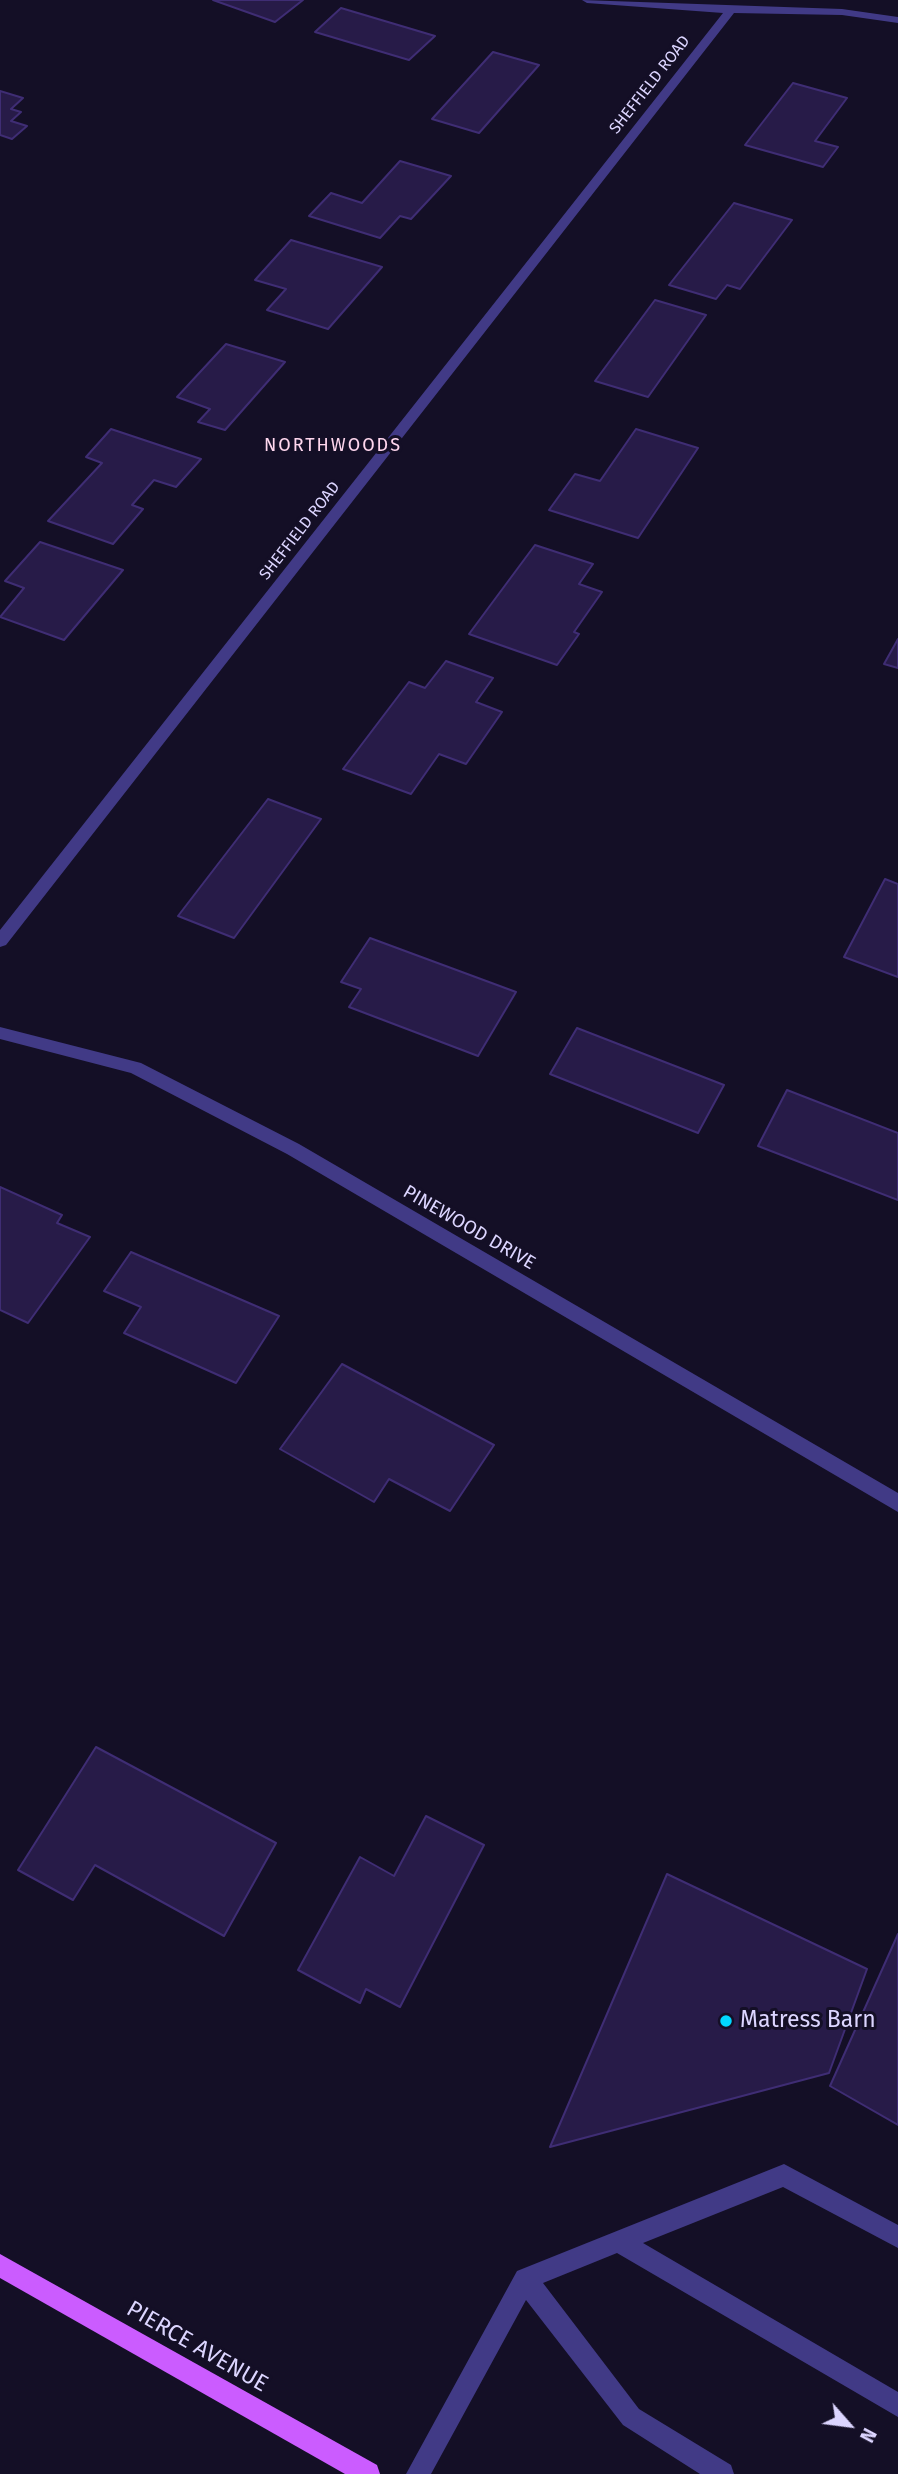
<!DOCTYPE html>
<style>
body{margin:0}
#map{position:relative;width:898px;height:2474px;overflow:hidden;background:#140f26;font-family:"Fira Sans",sans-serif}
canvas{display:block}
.north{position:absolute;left:814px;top:2390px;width:70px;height:70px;-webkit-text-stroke:5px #140f26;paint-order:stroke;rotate:118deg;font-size:19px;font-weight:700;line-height:28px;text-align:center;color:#dcd5ff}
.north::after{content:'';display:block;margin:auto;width:24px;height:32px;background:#dcd5ff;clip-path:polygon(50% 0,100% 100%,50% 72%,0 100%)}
</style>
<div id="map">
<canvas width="898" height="2474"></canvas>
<div class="north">N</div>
</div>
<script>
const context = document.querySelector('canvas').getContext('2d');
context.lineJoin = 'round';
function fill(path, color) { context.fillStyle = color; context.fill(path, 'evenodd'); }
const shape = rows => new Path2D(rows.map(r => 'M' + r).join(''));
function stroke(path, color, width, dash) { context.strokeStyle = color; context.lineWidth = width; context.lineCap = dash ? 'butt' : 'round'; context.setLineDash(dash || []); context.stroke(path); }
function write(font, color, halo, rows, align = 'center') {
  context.font = font + ' "Fira Sans",sans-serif'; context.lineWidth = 6; context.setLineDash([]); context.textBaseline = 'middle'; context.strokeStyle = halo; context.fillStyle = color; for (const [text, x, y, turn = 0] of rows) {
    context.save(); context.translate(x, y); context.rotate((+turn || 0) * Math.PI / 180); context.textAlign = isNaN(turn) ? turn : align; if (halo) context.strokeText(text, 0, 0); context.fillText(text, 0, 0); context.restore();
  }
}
const building = shape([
 [213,0,303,0,275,22,213,0],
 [341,8,435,36,409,60,315,32,341,8],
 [493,52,539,65,479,133,432,119,493,52],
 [793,83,847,98,815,141,838,147,823,167,745,145,793,83],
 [0,91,23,98,11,109,21,112,11,121,27,126,12,139,0,135,0,91],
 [400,161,451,176,411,219,400,216,380,238,309,216,331,193,362,203,400,161],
 [734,203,792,220,740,289,727,285,716,299,669,285,734,203],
 [291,240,382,267,328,329,267,310,286,289,255,280,291,240],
 [655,300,706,315,648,397,595,381,655,300],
 [226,344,285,362,225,430,198,422,210,409,177,397,226,344],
 [111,429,201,459,176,487,154,480,132,505,143,509,113,544,48,521,102,463,86,457,111,429],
 [636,429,698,448,638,538,549,510,575,474,600,481,636,429],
 [40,542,123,570,64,640,0,617,24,588,5,581,40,542],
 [535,545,593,564,579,584,602,592,574,632,579,634,557,665,469,634,535,545],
 [898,639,898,668,884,664,898,639],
 [446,661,493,678,476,702,502,712,466,764,439,754,411,794,343,769,409,682,425,688,446,661],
 [268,799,321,819,234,938,178,916,268,799],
 [885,879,898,884,898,977,844,957,885,879],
 [370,938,516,992,478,1056,349,1007,361,989,341,982,370,938],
 [577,1028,724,1085,698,1133,550,1074,577,1028],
 [787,1090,898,1133,898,1200,758,1146,787,1090],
 [0,1187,62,1215,57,1223,90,1237,28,1323,0,1310,0,1187],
 [131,1252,279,1316,236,1383,124,1333,141,1307,104,1291,131,1252],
 [342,1364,494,1445,450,1511,389,1479,374,1502,280,1449,342,1364],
 [96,1747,276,1843,224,1936,95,1865,73,1900,18,1870,96,1747],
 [426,1816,484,1845,400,2007,366,1989,360,2003,298,1970,360,1857,394,1876,426,1816],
 [667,1874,867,1969,829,2073,550,2147,667,1874],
 [898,1934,898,2125,830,2086,898,1934]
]);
const minor = shape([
 [582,0,842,9,898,17,898,23,842,15,734,13,6,945,0,947,0,930,723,13,587,3,582,0],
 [0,1027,141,1063,299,1144,898,1493,898,1512,287,1154,131,1073,0,1039,0,1027],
 [784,2164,898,2225,898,2248,783,2187,643,2243,898,2392,898,2417,617,2253,543,2283,639,2409,731,2465,734,2474,700,2474,623,2425,526,2300,431,2474,406,2474,517,2271,784,2164]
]);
const major = shape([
 [0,2254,377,2465,380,2474,345,2474,0,2278,0,2254]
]);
const markers = [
 [726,2021,7,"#01d7ff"]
];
const farStreetnames = [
 ["SHEFFIELD ROAD",650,85,-52],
 ["SHEFFIELD ROAD",300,531,-52]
];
const farNeighbourhoodnames = [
 ["NORTHWOODS",333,446]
];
const streetNames = [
 ["PINEWOOD DRIVE",469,1228,30]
];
const nearPoinames = [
 ["Matress Barn",740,2021]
];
const nearStreetnames = [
 ["PIERCE AVENUE",197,2347,30]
];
fill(building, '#271b48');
stroke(building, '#3f2d74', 2);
fill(minor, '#413a86');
fill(major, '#cb5cff');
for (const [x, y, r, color] of markers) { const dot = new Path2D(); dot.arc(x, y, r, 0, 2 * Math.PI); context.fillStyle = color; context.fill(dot); stroke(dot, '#140f26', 2.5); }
write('16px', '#dcd5ff', '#140f26', farStreetnames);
context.letterSpacing = '2px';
write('18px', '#ffd7ee', '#140f26', farNeighbourhoodnames);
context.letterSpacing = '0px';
write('19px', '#dcd5ff', '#140f26', streetNames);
write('23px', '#dcd5ff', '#140f26', nearPoinames, 'left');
write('23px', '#dcd5ff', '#140f26', nearStreetnames);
</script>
